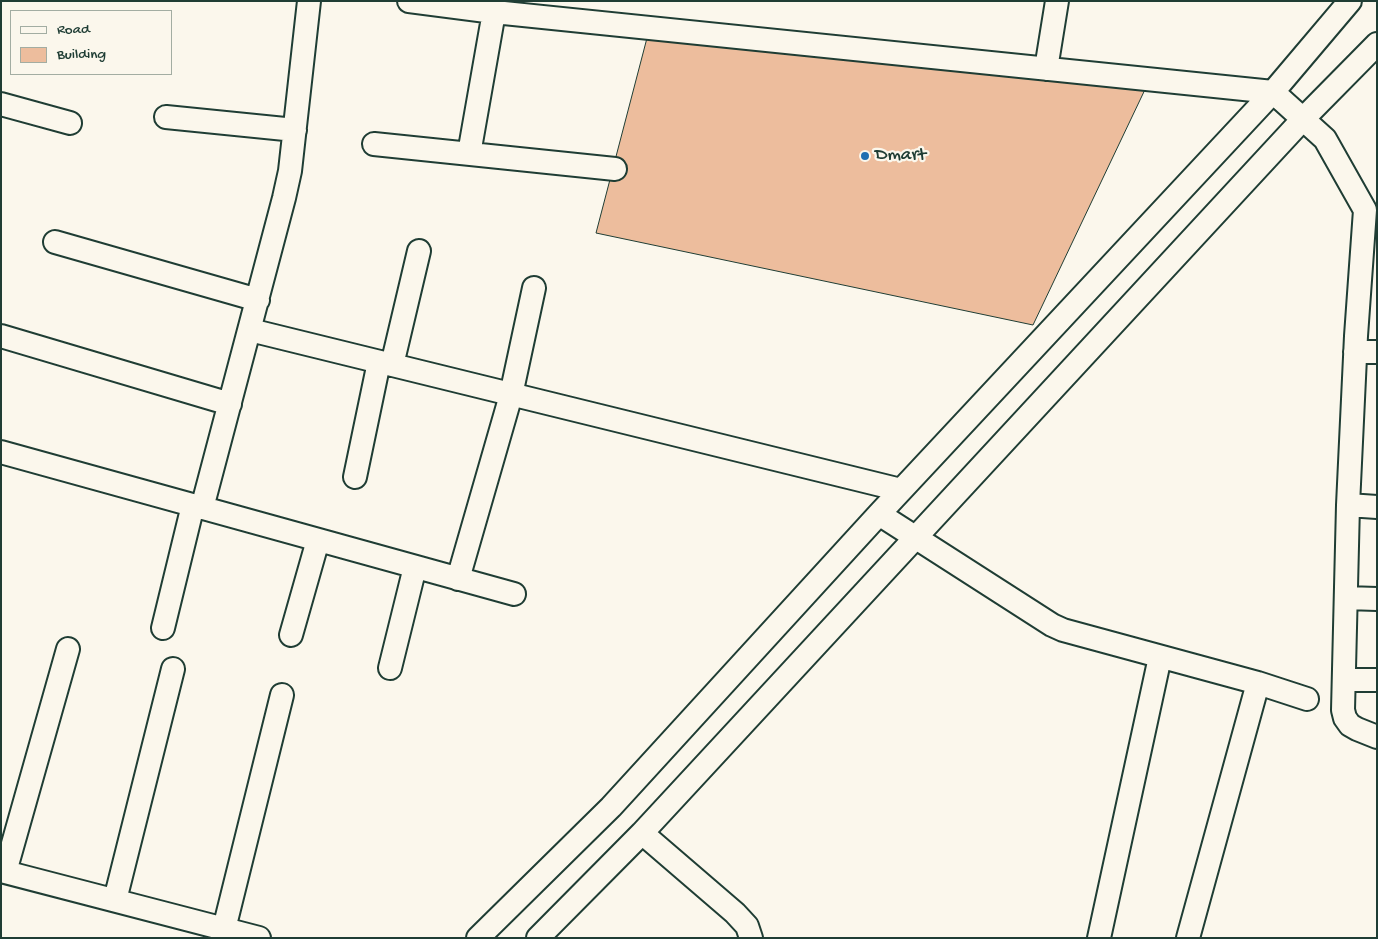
<!DOCTYPE html>
<style>
body{margin:0}
#map{position:relative;width:1378px;height:939px;overflow:hidden;background:#fbf7ec;font-family:"Gochi Hand",sans-serif}
canvas{display:block}
.frame{position:absolute;inset:0;border:2px solid #1f3d34;pointer-events:none}
.legend{position:absolute;left:10px;top:10px;width:162px;height:65px;box-sizing:border-box;background:#fbf7ec;border:1px solid #a3ada2;margin:0;padding:6px 9px;list-style:none;font-size:15px;color:#1f3d34}
.legend li{display:flex;align-items:center;gap:10px;height:25px}
.legend b{width:25px;border:1px solid #a3ada2}
</style>
<div id="map">
<canvas width="1378" height="939"></canvas>
<div class="frame"></div>
<ul class="legend">
<li><b style="height:6px;background:#fbf7ec"></b>Road</li>
<li><b style="height:14px;background:#edbd9d"></b>Building</li>
</ul>
</div>
<script>
const context = document.querySelector('canvas').getContext('2d');
context.lineJoin = 'round';
function fill(path, color) { context.fillStyle = color; context.fill(path, 'evenodd'); }
const shape = rows => new Path2D(rows.map(r => 'M' + r).join(''));
function stroke(path, color, width, dash) { context.strokeStyle = color; context.lineWidth = width; context.lineCap = dash ? 'butt' : 'round'; context.setLineDash(dash || []); context.stroke(path); }
function write(font, color, halo, rows, align = 'center') {
  context.font = font + ' "Gochi Hand",sans-serif'; context.lineWidth = 4.5; context.setLineDash([]); context.textBaseline = 'middle'; context.strokeStyle = halo; context.fillStyle = color; for (const [text, x, y, turn = 0] of rows) {
    context.save(); context.translate(x, y); context.rotate((+turn || 0) * Math.PI / 180); context.textAlign = isNaN(turn) ? turn : align; if (halo) context.strokeText(text, 0, 0); context.fillText(text, 0, 0); context.restore();
  }
}
const building = shape([
 [647,38,1150,79,1033,325,596,233,647,38]
]);
const minor = shape([
 [409,1,494,12,1273,92,1325,139,1365,210,1356,336,1348,505,1377,507],
 [1046,69,1057,1],
 [1,104,70,123],
 [166,117,295,130],
 [374,144,615,169],
 [469,154,494,12],
 [55,242,258,300],
 [250,330,901,490],
 [1,336,230,404],
 [1355,352,1377,352],
 [392,365,419,251],
 [1,452,514,594],
 [355,477,379,362],
 [1348,505,1343,710,1345,718,1350,725,1357,729,1377,737],
 [202,508,284,198,290,171,309,1],
 [879,514,1052,625,1063,630,1258,683,1307,699],
 [458,579,511,395,534,288],
 [1346,598,1377,599],
 [163,628,193,505],
 [291,635,318,540],
 [390,668,415,567],
 [1344,680,1377,680],
 [642,833,735,913,747,926,751,938],
 [1,871,259,938],
 [5,872,68,649],
 [115,900,173,669],
 [224,929,282,695],
 [478,938,611,807,879,514,1273,92,1350,1],
 [538,938,642,833,1303,119,1377,44],
 [1099,938,1160,657],
 [1188,938,1258,683]
]);
const markers = [
 [865,156,5,"#1f6fb2"]
];
const poiNames = [
 ["Dmart",875,156]
];
fill(building, '#edbd9d');
stroke(building, '#1f3d34', 1);
stroke(minor, '#1f3d34', 26);
stroke(minor, '#fbf7ec', 22);
for (const [x, y, r, color] of markers) { const dot = new Path2D(); dot.arc(x, y, r, 0, 2 * Math.PI); context.fillStyle = color; context.fill(dot); stroke(dot, '#fbf7ec', 2); }
write('19px', '#1f3d34', '#fbf7ec', poiNames, 'left');
</script>
